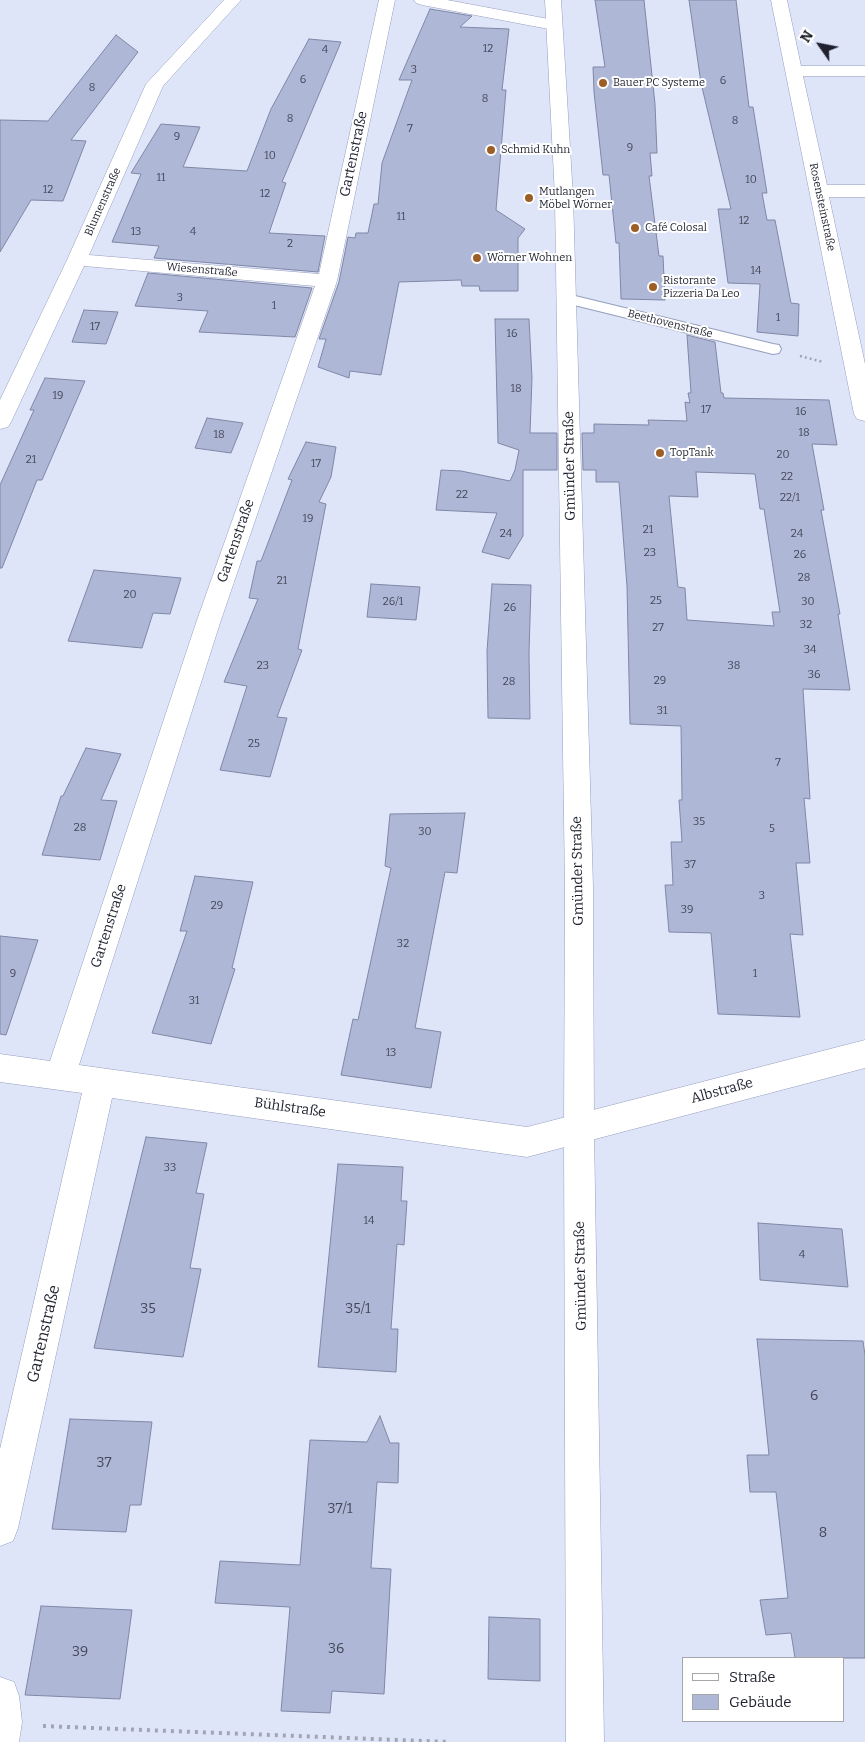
<!DOCTYPE html>
<meta charset="utf-8">
<style>
body{margin:0}
#map{position:relative;width:865px;height:1742px;overflow:hidden;background:#dfe5f9;font-family:Bitter,serif}
canvas{display:block}
.legend{position:absolute;left:682px;top:1657px;width:162px;height:65px;box-sizing:border-box;background:#fff;border:1px solid #a5a7ab;margin:0;padding:6px 9px;list-style:none;font-size:15px;color:#1f222e}
.legend li{display:flex;align-items:center;gap:10px;height:25px}
.legend b{width:25px;border:1px solid #a5a7ab}
.north{position:absolute;left:795px;top:20px;width:50px;height:50px;-webkit-text-stroke:4px #fff;paint-order:stroke;rotate:303deg;font-size:14px;font-weight:700;line-height:20px;text-align:center;color:#1f222e}
.north::after{content:'';display:block;margin:auto;width:18px;height:22px;background:#1f222e;clip-path:polygon(50% 0,100% 100%,50% 72%,0 100%)}
</style>
<div id="map">
<canvas width="865" height="1742"></canvas>
<ul class="legend">
<li><b style="height:6px;background:#fff"></b>Straße</li>
<li><b style="height:14px;background:#afb7d7"></b>Gebäude</li>
</ul>
<div class="north">N</div>
</div>
<script>
const context = document.querySelector('canvas').getContext('2d');
context.lineJoin = 'round';
function fill(path, color) { context.fillStyle = color; context.fill(path, 'evenodd'); }
const shape = rows => new Path2D(rows.map(r => 'M' + r).join(''));
function stroke(path, color, width, dash) { context.strokeStyle = color; context.lineWidth = width; context.lineCap = dash ? 'butt' : 'round'; context.setLineDash(dash || []); context.stroke(path); }
function write(font, color, halo, rows, align = 'center') {
  context.font = font + ' Bitter,serif'; context.lineWidth = 4; context.setLineDash([]); context.textBaseline = 'middle'; context.strokeStyle = halo; context.fillStyle = color; for (const [text, x, y, turn = 0] of rows) {
    context.save(); context.translate(x, y); context.rotate((+turn || 0) * Math.PI / 180); context.textAlign = isNaN(turn) ? turn : align; if (halo) context.strokeText(text, 0, 0); context.fillText(text, 0, 0); context.restore();
  }
}
const building = shape([
 [595,0,644,0,655,104,657,153,650,153,652,176,649,176,659,256,663,256,665,300,621,299,619,243,616,243,609,175,603,175,594,92,593,67,605,67,595,0],
 [689,0,736,0,749,107,753,107,767,193,762,193,767,220,775,220,791,303,799,304,798,336,757,332,760,284,728,283,718,209,731,209,701,83,689,0],
 [430,9,472,16,460,27,509,29,502,90,506,90,496,210,525,229,518,238,518,291,480,291,479,286,462,286,461,280,399,282,381,375,350,371,349,378,318,367,326,339,319,339,339,282,348,237,355,238,356,233,368,233,374,204,378,204,382,163,412,80,399,80,430,9],
 [116,35,138,52,71,140,86,141,63,201,31,200,0,252,0,120,48,121,116,35],
 [309,39,341,42,282,182,286,183,269,233,325,236,318,272,154,258,159,246,112,242,141,174,131,173,161,124,200,127,183,167,247,171,271,109,309,39],
 [148,273,312,288,295,337,199,332,208,311,135,306,148,273],
 [84,310,118,312,106,344,72,342,84,310],
 [495,319,529,319,532,378,530,433,557,433,557,470,523,470,523,536,509,559,482,552,497,513,436,510,441,470,461,471,510,481,515,470,519,450,498,443,495,319],
 [687,335,715,342,721,393,723,393,724,398,829,400,837,445,812,444,824,510,821,510,840,614,838,614,850,690,803,689,810,799,804,798,810,863,796,863,803,935,790,934,800,1017,718,1014,711,933,669,932,665,885,673,885,671,842,682,842,679,800,682,800,681,726,630,724,627,586,619,482,596,482,596,470,583,470,582,433,594,433,594,424,649,425,648,420,687,421,685,402,690,403,688,393,691,393,687,335],
 [696,472,755,474,760,509,764,509,780,612,772,612,774,626,687,620,685,588,678,587,669,496,698,497,696,472],
 [45,378,85,381,42,480,37,480,2,568,0,568,0,485,34,410,30,410,45,378],
 [207,418,243,423,231,453,195,448,207,418],
 [306,442,336,447,331,477,319,502,326,504,298,649,302,650,277,717,287,718,270,777,220,770,247,686,224,682,258,599,249,598,257,561,261,561,292,480,288,479,306,442],
 [94,570,181,578,170,614,153,613,142,648,68,641,94,570],
 [371,584,420,587,416,620,367,617,371,584],
 [492,584,531,585,529,653,530,719,488,718,487,651,492,584],
 [86,748,121,754,101,800,117,801,100,860,42,855,61,796,63,796,86,748],
 [465,813,457,873,445,872,415,1028,441,1032,431,1088,341,1075,353,1019,358,1020,391,868,385,866,390,814,465,813],
 [195,876,253,882,232,968,235,969,211,1044,152,1033,187,931,180,931,195,876],
 [0,936,38,940,6,1035,0,1034,0,936],
 [146,1137,207,1143,196,1193,204,1194,190,1268,201,1269,183,1357,94,1348,146,1137],
 [338,1164,403,1167,401,1201,407,1201,404,1245,397,1244,391,1329,398,1329,396,1372,318,1367,338,1164],
 [758,1223,842,1229,848,1287,760,1280,758,1223],
 [757,1339,863,1341,865,1355,865,1658,795,1658,791,1633,766,1635,760,1600,788,1598,776,1492,750,1492,747,1455,769,1455,757,1339],
 [380,1416,390,1443,399,1443,398,1483,377,1482,371,1568,391,1569,384,1694,332,1691,330,1713,281,1711,290,1607,215,1603,220,1561,300,1565,310,1440,367,1442,380,1416],
 [70,1419,152,1422,141,1505,130,1505,126,1532,52,1529,70,1419],
 [41,1606,132,1610,120,1699,25,1695,41,1606],
 [489,1617,540,1619,540,1681,488,1679,489,1617]
]);
const pathFar1 = shape([
 [800,356,823,362]
]);
const path = shape([
 [43,1726,450,1742]
]);
const lane = shape([
 [567,294,773,344,779,345,781,349,779,353,773,354,562,302,559,299,562,296,567,294]
]);
const street = shape([
 [224,0,241,0,163,86,89,255,319,274,379,0,395,0,337,281,220,623,79,1065,527,1127,865,1040,865,1068,527,1157,112,1098,18,1528,13,1541,0,1546,0,1449,82,1093,0,1082,0,1054,50,1061,196,623,315,286,84,266,11,422,8,427,0,429,0,400,67,260,146,84,224,0],
 [414,0,447,0,554,20,560,22,562,25,560,28,554,30,422,5,416,3,414,0],
 [771,0,787,0,801,66,865,66,865,76,803,76,827,185,865,185,865,197,829,197,865,364,865,421,857,419,854,414,771,0],
 [0,1677,14,1682,19,1696,22,1722,19,1742,0,1742,0,1677]
]);
const secondary = shape([
 [545,0,561,0,573,197,593,887,594,1130,604,1742,566,1742,564,1130,565,887,555,197,545,0]
]);
const markers = [
 [603,83,5,"#9d5e26"],
 [491,150,5,"#9d5e26"],
 [529,198,5,"#9d5e26"],
 [635,228,5,"#9d5e26"],
 [477,258,5,"#9d5e26"],
 [653,287,5,"#9d5e26"],
 [660,453,5,"#9d5e26"]
];
const numberNames = [
 ["12",488,49],
 ["4",325,50],
 ["3",414,70],
 ["6",303,80],
 ["6",723,81],
 ["8",92,88],
 ["8",485,99],
 ["8",290,119],
 ["8",735,121],
 ["7",410,129],
 ["9",177,137],
 ["9",630,148],
 ["10",270,156],
 ["11",161,178],
 ["10",751,180],
 ["12",48,190],
 ["12",265,194],
 ["11",401,217],
 ["12",744,221],
 ["13",136,232],
 ["4",193,232],
 ["2",290,244],
 ["14",756,271],
 ["3",180,298],
 ["1",274,306],
 ["1",778,318],
 ["17",95,327],
 ["16",512,334],
 ["18",516,389],
 ["19",58,396],
 ["17",706,410],
 ["16",801,412],
 ["18",804,433],
 ["18",219,435],
 ["20",783,455],
 ["21",31,460],
 ["17",316,464],
 ["22",787,477],
 ["22",462,495],
 ["22/1",790,498],
 ["19",308,519],
 ["21",648,530],
 ["24",506,534],
 ["24",797,534],
 ["23",650,553],
 ["26",800,555],
 ["28",804,578],
 ["21",282,581],
 ["20",130,595],
 ["25",656,601],
 ["26/1",393,602],
 ["30",808,602],
 ["26",510,608],
 ["32",806,625],
 ["27",658,628],
 ["34",810,650],
 ["23",263,666],
 ["38",734,666],
 ["36",814,675],
 ["29",660,681],
 ["28",509,682],
 ["31",662,711],
 ["25",254,744],
 ["7",778,763],
 ["35",699,822],
 ["28",80,828],
 ["5",772,829],
 ["30",425,832],
 ["37",690,865],
 ["3",762,896],
 ["29",217,906],
 ["39",687,910],
 ["32",403,944],
 ["9",13,974],
 ["1",755,974],
 ["31",194,1001],
 ["13",391,1053],
 ["33",170,1168],
 ["14",369,1221],
 ["4",802,1255]
];
const farPoinames = [
 ["Bauer PC Systeme",613,83],
 ["Schmid Kuhn",501,150],
 ["Mutlangen",539,192],
 ["Möbel Wörner",539,205],
 ["Café Colosal",645,228],
 ["Wörner Wohnen",487,258],
 ["Ristorante",663,281],
 ["Pizzeria Da Leo",663,294],
 ["TopTank",670,453]
];
const farStreetnames = [
 ["Blumenstraße",103,202,-66],
 ["Rosensteinstraße",822,207,78],
 ["Wiesenstraße",202,270,5],
 ["Beethovenstraße",670,324,14]
];
const streetNames = [
 ["Gartenstraße",354,154,-78],
 ["Gmünder Straße",570,466,-91],
 ["Gartenstraße",236,541,-71],
 ["Gmünder Straße",578,871,-91],
 ["Gartenstraße",109,926,-72],
 ["Albstraße",722,1091,-15],
 ["Bühlstraße",290,1108,8],
 ["Gmünder Straße",581,1276,-91]
];
const nearNumbernames = [
 ["35",148,1309],
 ["35/1",358,1309],
 ["6",814,1396],
 ["37",104,1463],
 ["37/1",340,1509],
 ["8",823,1533],
 ["36",336,1649],
 ["39",80,1652]
];
const nearStreetnames = [
 ["Gartenstraße",44,1334,-77]
];
fill(building, '#afb7d7');
stroke(building, '#7e87a5', 1);
stroke(lane, '#959ebd', 2);
stroke(street, '#959ebd', 1);
stroke(secondary, '#959ebd', 1);
stroke(pathFar1, '#a0a5b6', 2.5, [2, 3]);
stroke(path, '#a0a5b6', 4, [3, 5]);
fill(lane, '#fff');
fill(street, '#fff');
fill(secondary, '#fff');
for (const [x, y, r, color] of markers) { const dot = new Path2D(); dot.arc(x, y, r, 0, 2 * Math.PI); context.fillStyle = color; context.fill(dot); stroke(dot, '#fff', 2); }
write('11px', '#434758', null, numberNames);
write('11px', '#1f222e', '#fff', farPoinames, 'left');
write('11px', '#1f222e', '#fff', farStreetnames);
write('14px', '#1f222e', '#fff', streetNames);
write('14px', '#434758', null, nearNumbernames);
write('16px', '#1f222e', '#fff', nearStreetnames);
</script>
